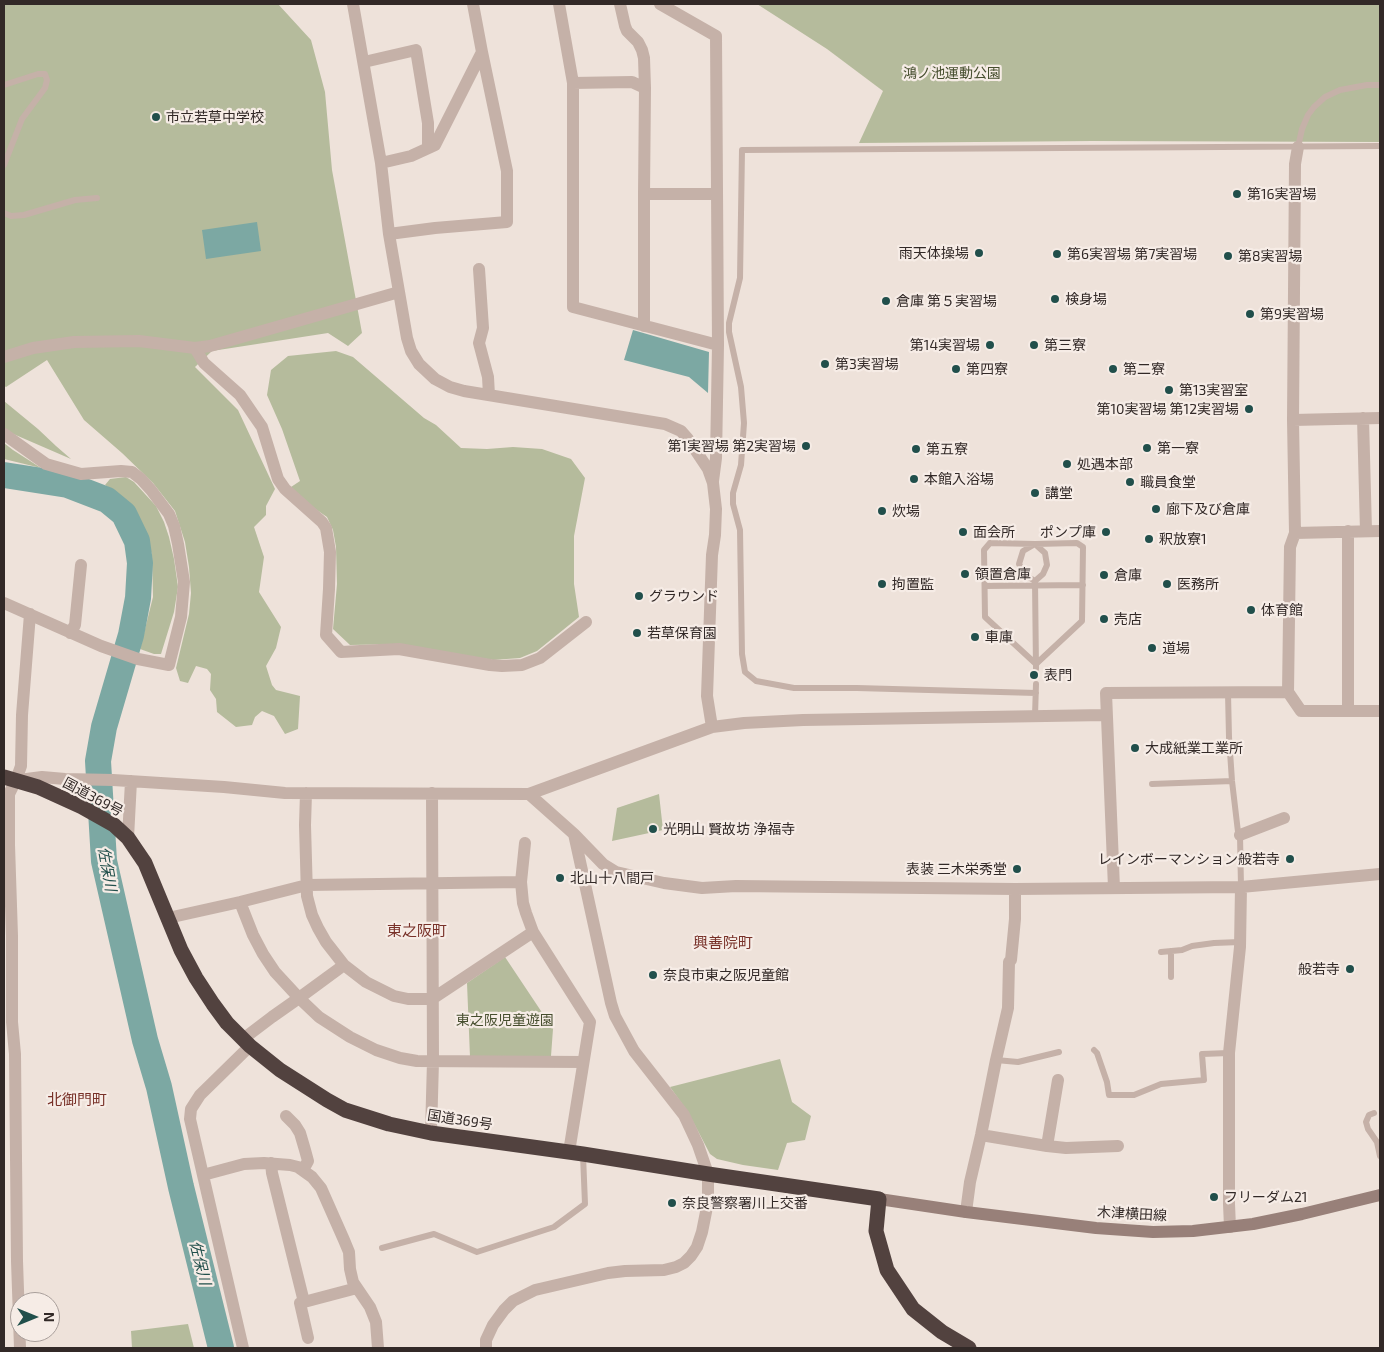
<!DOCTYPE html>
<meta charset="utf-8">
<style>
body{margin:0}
#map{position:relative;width:1384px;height:1352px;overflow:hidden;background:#eee2da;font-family:"Exo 2",sans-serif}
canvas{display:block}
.frame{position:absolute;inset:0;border:5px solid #322927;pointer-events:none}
.north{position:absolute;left:10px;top:1292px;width:50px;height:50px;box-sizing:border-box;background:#f6ece6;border:1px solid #a89e9a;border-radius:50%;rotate:90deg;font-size:14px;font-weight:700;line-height:20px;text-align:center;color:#322927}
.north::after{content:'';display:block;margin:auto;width:18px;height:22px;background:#214f4b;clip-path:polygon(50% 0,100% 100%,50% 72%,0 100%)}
</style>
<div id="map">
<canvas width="1384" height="1352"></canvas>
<div class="frame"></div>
<div class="north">N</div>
</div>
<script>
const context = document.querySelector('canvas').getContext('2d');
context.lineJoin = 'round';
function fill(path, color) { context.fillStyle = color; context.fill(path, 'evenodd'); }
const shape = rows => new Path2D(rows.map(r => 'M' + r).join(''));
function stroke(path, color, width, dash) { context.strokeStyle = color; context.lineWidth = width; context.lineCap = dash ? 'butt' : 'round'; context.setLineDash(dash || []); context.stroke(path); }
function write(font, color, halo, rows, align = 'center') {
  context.font = font + ' "Exo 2","Noto Sans JP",sans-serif'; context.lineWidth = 4.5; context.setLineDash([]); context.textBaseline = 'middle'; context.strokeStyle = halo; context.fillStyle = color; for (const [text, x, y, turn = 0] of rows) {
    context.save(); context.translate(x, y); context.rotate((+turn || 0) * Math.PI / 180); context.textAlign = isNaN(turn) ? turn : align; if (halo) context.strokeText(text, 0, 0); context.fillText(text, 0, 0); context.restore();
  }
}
const green = shape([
 [4,4,278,4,311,40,325,92,332,170,362,333,348,346,328,333,212,351,195,367,238,410,275,489,266,506,266,515,254,527,264,557,259,592,281,627,276,648,266,666,272,685,276,690,300,696,298,729,285,734,274,716,262,711,255,717,252,725,236,727,217,712,216,699,210,690,211,674,207,669,196,666,188,683,180,681,176,668,189,614,191,593,189,567,185,542,175,511,153,483,122,453,84,420,47,360,6,387,4,386],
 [757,4,1380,4,1380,142,1093,141,859,143,883,91,827,49],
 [336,351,353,357,424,418,436,425,461,448,487,449,513,447,542,449,571,459,585,478,574,536,574,584,579,617,537,651,520,658,493,660,399,644,350,645,333,629,337,584,336,547,333,530,327,517,311,506,291,487,300,481,282,429,267,395,271,370,288,356],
 [4,401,38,429,56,446,71,459,11,433,4,428],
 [4,443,13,450,41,468,4,459],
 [126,477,134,482,156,506,164,522,169,537,174,559,178,587,174,612,161,654,154,654,140,649,153,597,152,555,146,534,137,516,128,504,116,492,105,485,110,479],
 [659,794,663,830,612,841,617,808],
 [505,957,553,1029,551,1056,470,1057,467,983],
 [780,1059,792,1102,811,1116,805,1140,787,1143,778,1170,743,1165,717,1159,710,1154,688,1112,670,1087],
 [188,1324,194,1348,132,1348,131,1331]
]);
const water = shape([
 [257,222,261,251,206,259,202,230],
 [633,330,709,352,708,393,689,377,624,360]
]);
const river = shape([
 [4,475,68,485,107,500,124,514,137,541,140,563,138,598,131,635,104,727,98,761,104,861,145,1040,159,1087,181,1187,221,1348]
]);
const lane = shape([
 [4,85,38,74,45,74,47,80,45,88,22,119,4,165],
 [1298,147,1302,129,1308,115,1314,107,1325,97,1340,90,1367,85,1380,85],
 [4,213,11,216,24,215,75,200,97,198],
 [990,543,1035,544,1077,543,1083,547,1082,621,1036,664,985,617,984,550,990,543],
 [1035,581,1025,575,1019,564,1023,551,1035,544,1045,553,1047,565,1043,574,1035,581,1036,669],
 [985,586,1083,585],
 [1036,693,857,688,794,688,756,681,745,672,742,654,740,530,733,504,733,493,741,465,744,423,741,387,729,332,729,323,740,278,742,150,1380,146],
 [1228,693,1229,737,1232,781,1238,832,1240,835,1241,887],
 [1035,716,1036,684],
 [1152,784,1232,781],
 [1161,952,1182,950,1192,946,1214,943,1240,942],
 [1171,977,1171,951],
 [1094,1050,1097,1053,1107,1082,1109,1095,1134,1095,1161,1084,1204,1080,1202,1054,1229,1053],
 [996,1060,1018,1062,1059,1052],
 [1374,1113,1369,1115,1366,1122,1368,1129,1377,1142,1380,1156],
 [382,1248,434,1234,477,1252,554,1227,585,1204,583,1155]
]);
const street = shape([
 [353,4,381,163,389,234,407,338,411,351,419,364,435,379,450,387,464,391,665,424,681,431,688,439,708,469,713,483,716,509,715,535,712,555,707,696,712,727],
 [559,4,573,83,573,307,718,345],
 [620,4,625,26,627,31,638,42,642,50,644,58,645,88],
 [660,4,716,36,718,345,716,458,713,481],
 [364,62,416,50,428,123,428,148],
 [573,83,632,82,645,88,644,194,644,326],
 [1298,147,1295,164,1293,420,1295,533,1290,547,1288,692,1301,711,1380,711],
 [381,163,411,156,435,145,482,52],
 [644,194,717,194],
 [389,234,435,228,507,222,507,171,482,52,473,4],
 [479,269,483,328,479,343,488,377,489,395],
 [195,348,204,363,240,395,253,414,262,427,278,479,285,489,322,522,326,528,330,552,329,589,326,635,341,652,399,649,490,665,502,666,522,665,540,658,586,622],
 [4,357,33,348,74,342,139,341,195,348,210,346,399,292],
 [1363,418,1366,531],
 [1293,420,1380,418],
 [4,434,46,464,81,474,121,471,132,472,141,479,151,490,169,514,174,526,178,544,184,582,181,617,169,665,138,659,101,646,4,603],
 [1348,531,1348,711],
 [1295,533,1380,531],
 [70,633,75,625,81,565],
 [19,780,42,777,65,779,113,780,224,787,285,793,529,794,712,727,744,723,803,720,1106,715,1106,717],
 [306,793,305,825,307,896,312,915,318,928,326,942,344,965,366,982,394,996,408,999,432,999,533,932],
 [574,834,603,864,616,872,664,883,702,888,736,886,1015,889,1241,887,1380,874],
 [1240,835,1284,818],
 [128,838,131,781],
 [525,843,521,882,523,903,526,913,533,932,590,1022,569,1152],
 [1114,888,1106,693,1288,692],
 [240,902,253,935,263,954,275,972,299,998,319,1017,350,1037,376,1050,400,1058,417,1061,583,1062],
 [168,918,240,902,307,885,521,882],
 [243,1039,272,1017,299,998,344,965],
 [286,1116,295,1125,300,1133,305,1150,308,1161,303,1170],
 [431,1133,433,1061,432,793],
 [981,1135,1047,1146,1066,1148,1118,1146],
 [1047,1146,1058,1080],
 [271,1163,272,1173,304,1302,357,1288],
 [203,1175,244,1164,264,1163,290,1165,298,1167,312,1177,321,1188,344,1240,349,1252,350,1269,353,1282,370,1307,376,1322,378,1348],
 [966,1212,970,1182,981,1135,996,1060,1008,1008,1009,962,1011,960,1015,919,1015,889],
 [1230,1227,1229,1204,1229,1053,1240,947,1241,887],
 [304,1302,300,1303,308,1338],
 [20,1348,17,1261,15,1054,12,1022,12,936,9,845,9,794,16,780,21,766,22,715,30,614],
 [243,1348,190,1119,191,1109,200,1095,250,1046],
 [486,1348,486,1340,493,1325,504,1310,513,1301,535,1290,608,1273,625,1271,664,1270,676,1267,684,1263,691,1256,697,1247,702,1232,708,1202,708,1174,698,1145,684,1115,634,1051,615,1016,611,1003,574,834,529,794]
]);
const secondary = shape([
 [879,1199,966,1212,1096,1228,1153,1232,1193,1231,1253,1224,1302,1214,1380,1195]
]);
const highway = shape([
 [4,777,38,787,82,807,114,825,128,838,145,863,181,950,196,978,213,1004,227,1023,250,1046,280,1070,327,1100,345,1110,389,1124,431,1133,583,1154,708,1174,879,1199,876,1231,887,1270,913,1309,942,1332,969,1348]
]);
const markers = [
 [156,117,5,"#214f4b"],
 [1237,194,5,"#214f4b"],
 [979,253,5,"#214f4b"],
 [1057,254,5,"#214f4b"],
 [1228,256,5,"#214f4b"],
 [1055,299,5,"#214f4b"],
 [886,301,5,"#214f4b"],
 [1250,314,5,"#214f4b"],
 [990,345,5,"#214f4b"],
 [1034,345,5,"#214f4b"],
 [825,364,5,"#214f4b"],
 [956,369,5,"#214f4b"],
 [1113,369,5,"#214f4b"],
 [1169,390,5,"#214f4b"],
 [1249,409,5,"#214f4b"],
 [806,446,5,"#214f4b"],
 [1147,448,5,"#214f4b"],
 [916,449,5,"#214f4b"],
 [1067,464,5,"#214f4b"],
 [914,479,5,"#214f4b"],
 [1130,482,5,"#214f4b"],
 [1035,493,5,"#214f4b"],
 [1156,509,5,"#214f4b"],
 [882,511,5,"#214f4b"],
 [963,532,5,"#214f4b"],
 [1106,532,5,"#214f4b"],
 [1149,539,5,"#214f4b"],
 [965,574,5,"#214f4b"],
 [1104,575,5,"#214f4b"],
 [882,584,5,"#214f4b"],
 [1167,584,5,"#214f4b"],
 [639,596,5,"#214f4b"],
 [1251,610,5,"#214f4b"],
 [1104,619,5,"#214f4b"],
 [637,633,5,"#214f4b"],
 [975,637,5,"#214f4b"],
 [1152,648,5,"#214f4b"],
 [1034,675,5,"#214f4b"],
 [1135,748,5,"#214f4b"],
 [653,829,5,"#214f4b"],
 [1290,859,5,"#214f4b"],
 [1017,869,5,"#214f4b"],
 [560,878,5,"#214f4b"],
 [1350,969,5,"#214f4b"],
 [653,975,5,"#214f4b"],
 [1214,1197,5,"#214f4b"],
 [672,1203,5,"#214f4b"]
];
const parkNames = [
 ["鴻ノ池運動公園",952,73],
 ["東之阪児童遊園",505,1020]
];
const poiNames = [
 ["市立若草中学校",166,117],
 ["第16実習場",1247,194],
 ["雨天体操場",969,253,"right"],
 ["第6実習場 第7実習場",1067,254],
 ["第8実習場",1238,256],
 ["検身場",1065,299],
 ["倉庫 第５実習場",896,301],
 ["第9実習場",1260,314],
 ["第14実習場",980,345,"right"],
 ["第三寮",1044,345],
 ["第3実習場",835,364],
 ["第四寮",966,369],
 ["第二寮",1123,369],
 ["第13実習室",1179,390],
 ["第10実習場 第12実習場",1239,409,"right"],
 ["第1実習場 第2実習場",796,446,"right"],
 ["第一寮",1157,448],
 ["第五寮",926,449],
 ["処遇本部",1077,464],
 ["本館入浴場",924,479],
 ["職員食堂",1140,482],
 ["講堂",1045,493],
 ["廊下及び倉庫",1166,509],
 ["炊場",892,511],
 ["面会所",973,532],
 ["ポンプ庫",1096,532,"right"],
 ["釈放寮1",1159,539],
 ["領置倉庫",975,574],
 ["倉庫",1114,575],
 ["拘置監",892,584],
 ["医務所",1177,584],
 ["グラウンド",649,596],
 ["体育館",1261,610],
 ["売店",1114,619],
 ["若草保育園",647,633],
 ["車庫",985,637],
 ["道場",1162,648],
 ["表門",1044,675],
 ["大成紙業工業所",1145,748],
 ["光明山 賢故坊 浄福寺",663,829],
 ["レインボーマンション般若寺",1280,859,"right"],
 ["表装 三木栄秀堂",1007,869,"right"],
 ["北山十八間戸",570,878],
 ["般若寺",1340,969,"right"],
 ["奈良市東之阪児童館",663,975],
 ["フリーダム21",1224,1197],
 ["奈良警察署川上交番",682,1203]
];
const streetNames = [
 ["国道369号",93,797,28],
 ["国道369号",460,1120,9],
 ["木津横田線",1132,1214,3]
];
const waterNames = [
 ["佐保川",107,869,80],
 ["佐保川",200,1263,76]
];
const neighbourhoodNames = [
 ["東之阪町",417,931],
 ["興善院町",723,943],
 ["北御門町",77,1100]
];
fill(green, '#b5bb9c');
fill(water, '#7ca8a3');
stroke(river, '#7ca8a3', 26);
stroke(lane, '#c5b1a8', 6);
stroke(street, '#c5b1a8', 12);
stroke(secondary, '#988079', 12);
stroke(highway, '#52423f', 15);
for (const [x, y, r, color] of markers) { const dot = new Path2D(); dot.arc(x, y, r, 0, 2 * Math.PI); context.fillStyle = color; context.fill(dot); stroke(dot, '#f6ece6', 2); }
write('14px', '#464e2e', '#f6ece6', parkNames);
write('14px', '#322927', '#f6ece6', poiNames, 'left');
write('14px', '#322927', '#f6ece6', streetNames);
write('italic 15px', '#214f4b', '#f6ece6', waterNames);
write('15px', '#783129', '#f6ece6', neighbourhoodNames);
</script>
